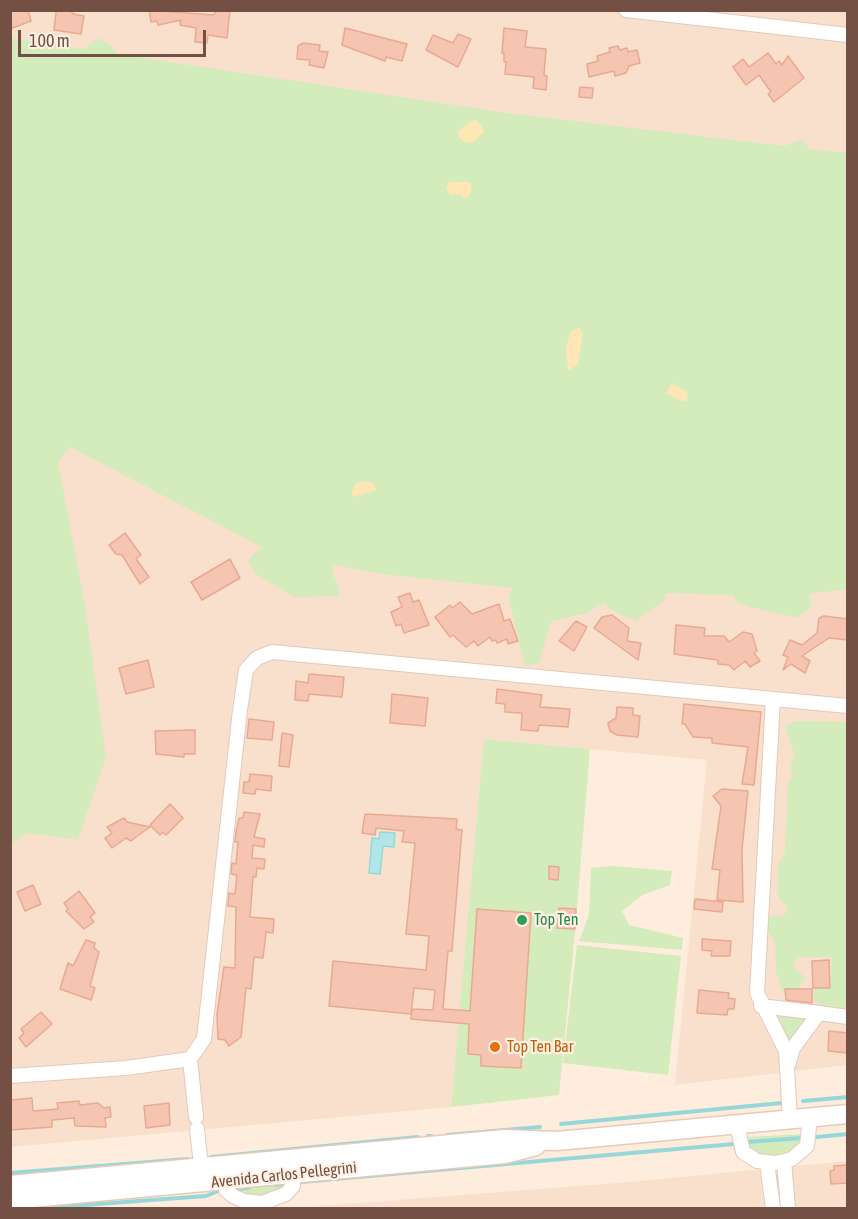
<!DOCTYPE html>
<style>
body{margin:0}
#map{position:relative;width:858px;height:1219px;overflow:hidden;background:#feeddc;font-family:"Asap Condensed",sans-serif}
canvas{display:block}
.frame{position:absolute;inset:0;border:12px solid #745044;pointer-events:none}
.scale{position:absolute;left:18px;top:30px;width:188px;height:27px;box-sizing:border-box;border:3px solid #745044;border-top:0;padding-left:8px;font-size:18px;line-height:21px;white-space:nowrap;color:#745044;-webkit-text-stroke:4px #fff1e4;paint-order:stroke}
</style>
<div id="map">
<canvas width="858" height="1219"></canvas>
<div class="frame"></div>
<div class="scale">100 m</div>
</div>
<script>
const context = document.querySelector('canvas').getContext('2d');
context.lineJoin = 'round';
function fill(path, color) { context.fillStyle = color; context.fill(path, 'evenodd'); }
const shape = rows => new Path2D(rows.map(r => 'M' + r).join(''));
function stroke(path, color, width, dash) { context.strokeStyle = color; context.lineWidth = width; context.lineCap = dash ? 'butt' : 'round'; context.setLineDash(dash || []); context.stroke(path); }
function write(font, color, halo, rows, align = 'center') {
  context.font = font + ' "Asap Condensed",sans-serif'; context.lineWidth = 4.5; context.setLineDash([]); context.textBaseline = 'middle'; context.strokeStyle = halo; context.fillStyle = color; for (const [text, x, y, turn = 0] of rows) {
    context.save(); context.translate(x, y); context.rotate((+turn || 0) * Math.PI / 180); context.textAlign = isNaN(turn) ? turn : align; if (halo) context.strokeText(text, 0, 0); context.fillText(text, 0, 0); context.restore();
  }
}
const residential = shape([
 [11,11,847,11,847,1065,675,1085,707,760,485,739,451,1107,11,1147],
 [847,1161,847,1208,294,1208,630,1182]
]);
const green = shape([
 [10,38,84,49,98,38,111,45,117,54,507,113,784,146,801,140,810,149,847,153,847,589,809,594,812,606,797,618,750,607,735,601,734,595,665,593,665,600,636,621,611,610,604,603,587,613,551,621,539,663,525,666,508,596,513,588,382,574,334,565,333,575,339,586,339,596,294,597,256,574,248,561,257,551,264,548,70,447,58,462,85,605,106,757,78,840,28,833,11,843],
 [796,721,847,722,847,1008,824,1007,815,1001,813,992,818,985,831,981,832,957,799,957,792,965,805,978,798,989,782,991,776,973,775,941,766,929,770,915,783,917,788,907,778,897,778,865,785,853,788,782,792,777,790,764,795,757,785,726],
 [484,739,590,749,575,932,559,1095,451,1107],
 [614,866,672,871,670,885,642,895,622,911,629,925,683,938,682,950,579,941,589,915,591,868],
 [577,945,681,956,668,1075,563,1063],
 [771,1015,808,1018,788,1047],
 [804,1134,800,1149,776,1158,749,1152,746,1137],
 [286,1182,283,1190,250,1198,236,1191,235,1187]
]);
const sand = shape([
 [477,120,485,131,472,143,462,141,457,133,469,122],
 [449,182,470,182,472,187,468,197,464,198,459,194,450,195,446,189],
 [579,328,583,334,578,364,568,371,566,347,571,331],
 [672,383,688,393,687,400,683,402,666,393],
 [364,482,372,482,376,490,353,497,352,491,356,483]
]);
const water = shape([
 [380,832,395,833,394,847,383,846,380,874,369,873,372,838,379,839,380,832]
]);
const stream = shape([
 [803,1101,848,1097],
 [561,1124,782,1103],
 [447,1135,540,1127],
 [428,1136,432,1136],
 [816,1137,848,1134],
 [747,1142,803,1138],
 [211,1157,418,1137],
 [10,1173,188,1159],
 [301,1182,734,1144],
 [275,1185,287,1184],
 [236,1189,248,1188],
 [44,1208,206,1196,218,1191]
]);
const building = shape([
 [10,10,28,10,31,21,10,29,10,10],
 [60,10,70,10,73,14,84,16,81,34,54,30,56,12,60,10],
 [149,10,213,15,218,10,230,10,227,38,208,35,207,43,195,42,196,28,180,25,181,20,158,25,157,21,151,22,149,10],
 [345,28,407,44,402,61,386,57,385,61,342,45,345,28],
 [504,28,527,31,525,47,546,49,544,75,547,76,546,90,533,88,534,77,505,74,506,62,504,62,504,53,502,53,504,28],
 [458,34,471,39,458,67,426,50,433,35,453,43,458,34],
 [303,43,320,45,319,51,328,52,324,68,309,65,310,60,297,59,298,46,303,43],
 [618,46,620,50,627,48,628,52,637,50,640,63,629,66,626,73,615,76,614,71,589,77,587,64,598,61,597,56,610,52,609,48,618,46],
 [768,53,776,64,779,61,782,65,788,56,804,78,774,102,768,94,771,92,759,75,746,85,733,67,743,59,749,67,768,53],
 [580,87,593,88,592,98,579,97,580,87],
 [125,533,141,555,136,559,149,577,140,584,122,555,116,554,109,545,125,533],
 [230,559,240,578,202,600,191,582,230,559],
 [410,593,413,602,419,600,429,625,404,633,401,624,396,626,391,612,402,607,398,597,410,593],
 [460,602,472,614,499,604,504,621,510,619,518,641,508,644,507,639,497,643,496,640,492,641,490,637,478,646,474,641,466,647,453,635,450,637,435,617,450,605,452,608,460,602],
 [612,615,629,628,627,641,641,643,638,660,594,628,602,617,612,615],
 [824,616,848,619,848,640,829,638,802,656,810,661,805,673,791,664,783,670,788,657,783,655,790,640,802,645,817,633,819,618,824,616],
 [576,621,587,627,574,651,559,641,576,621],
 [676,625,705,628,704,636,724,636,729,642,743,632,752,634,757,651,754,653,760,661,750,667,745,661,734,670,729,665,718,664,718,660,674,654,676,625],
 [148,660,154,687,126,694,119,668,148,660],
 [309,674,344,677,342,697,309,694,308,701,295,700,296,681,308,683,309,674],
 [497,689,542,695,540,707,570,709,568,727,539,725,538,731,521,730,522,713,505,712,505,704,496,703,497,689],
 [392,694,428,698,425,726,390,723,392,694],
 [684,704,761,712,754,785,742,784,748,747,712,743,712,738,693,737,685,724,682,724,684,704],
 [617,707,633,708,633,715,640,716,638,737,617,735,610,731,608,723,616,718,617,707],
 [249,719,274,722,272,740,247,738,249,719],
 [195,730,195,754,184,754,184,757,156,754,155,731,195,730],
 [282,733,293,735,289,767,279,766,282,733],
 [250,774,272,776,271,791,256,789,255,794,243,793,244,782,249,782,250,774],
 [722,789,748,791,742,849,743,902,717,900,720,870,712,869,721,806,713,796,722,789],
 [170,804,183,818,166,835,163,832,160,835,150,825,170,804],
 [244,812,260,814,254,837,265,839,264,847,253,845,252,858,265,859,264,869,257,868,256,877,253,877,250,917,274,919,273,933,266,932,263,958,254,957,251,989,246,988,241,1037,229,1046,225,1040,218,1039,217,1014,224,967,235,968,236,907,228,906,229,893,235,894,237,875,231,874,232,863,236,864,238,842,235,842,236,832,239,818,243,818,244,812],
 [365,814,457,819,456,829,462,830,452,951,448,951,443,1009,470,1011,477,909,531,913,521,1068,481,1066,481,1055,468,1054,469,1024,411,1019,412,1009,433,1010,435,990,414,988,411,1014,329,1006,333,961,426,970,429,936,406,934,415,843,402,842,404,831,376,828,375,835,362,833,365,814],
 [124,818,127,822,150,827,131,841,126,838,112,848,105,838,112,833,107,827,124,818],
 [549,866,559,867,558,880,549,879,549,866],
 [33,885,41,904,25,911,17,892,33,885],
 [79,891,95,913,90,917,94,922,84,929,66,911,68,909,64,903,79,891],
 [695,899,723,902,722,912,694,909,695,899],
 [559,908,576,909,575,929,557,928,559,908],
 [702,939,731,941,730,956,711,956,712,951,702,950,702,939],
 [86,940,95,943,94,948,99,952,90,986,95,988,91,1000,60,989,68,963,73,966,86,940],
 [829,960,830,988,813,988,812,961,829,960],
 [785,989,812,989,812,1003,786,1000,785,989],
 [699,990,729,993,728,998,735,999,734,1009,728,1009,727,1015,697,1013,699,990],
 [41,1012,52,1024,26,1047,19,1038,24,1033,21,1029,41,1012],
 [829,1031,848,1033,848,1053,828,1051,829,1031],
 [32,1098,33,1111,58,1109,57,1103,79,1101,80,1105,98,1103,104,1108,110,1107,111,1117,105,1118,106,1127,75,1126,74,1118,52,1120,52,1127,10,1130,10,1100,32,1098],
 [169,1103,170,1125,146,1128,144,1106,169,1103],
 [848,1165,848,1183,831,1184,830,1171,834,1170,834,1166,848,1165]
]);
const street = shape([
 [626,10,848,35],
 [773,699,757,993,786,1051,790,1120],
 [761,1006,819,1013],
 [190,1059,196,1117],
 [789,1063,793,1048,819,1013,848,1017],
 [10,1076,126,1068,190,1059,204,1039,240,710,246,670,257,658,272,652,848,706],
 [737,1125,743,1152,757,1161,776,1163,792,1159,807,1146,810,1118],
 [197,1129,202,1175],
 [784,1161,788,1208],
 [767,1163,773,1208],
 [223,1181,226,1190,233,1196,244,1201,262,1203,286,1194,293,1186,293,1165]
]);
const secondary = shape([
 [10,1185,505,1139,557,1141,848,1114],
 [10,1200,505,1154,536,1146]
]);
const markers = [
 [522,920,6,"#2e9e5b"],
 [495,1047,6,"#e8710a"]
];
const leisureNames = [
 ["Top Ten",534,920]
];
const foodNames = [
 ["Top Ten Bar",507,1047]
];
const streetNames = [
 ["Avenida Carlos Pellegrini",284,1175,-6]
];
fill(residential, '#f8e0cd');
fill(green, '#d4ebbb');
fill(sand, '#ffe6b5');
fill(water, '#b0e6e8');
stroke(water, '#96d7da', 1.5);
stroke(stream, '#96d7da', 4);
fill(building, '#f5c5b2');
stroke(building, '#e9a991', 1.5);
stroke(street, '#e4c9bb', 16);
stroke(secondary, '#e9c9b8', 21);
stroke(street, '#fff', 14);
stroke(secondary, '#fff', 18);
for (const [x, y, r, color] of markers) { const dot = new Path2D(); dot.arc(x, y, r, 0, 2 * Math.PI); context.fillStyle = color; context.fill(dot); stroke(dot, '#fff1e4', 2); }
write('16px', '#27864d', '#fff1e4', leisureNames, 'left');
write('16px', '#c56008', '#fff1e4', foodNames, 'left');
write('16px', '#745044', '#fff1e4', streetNames);
</script>
